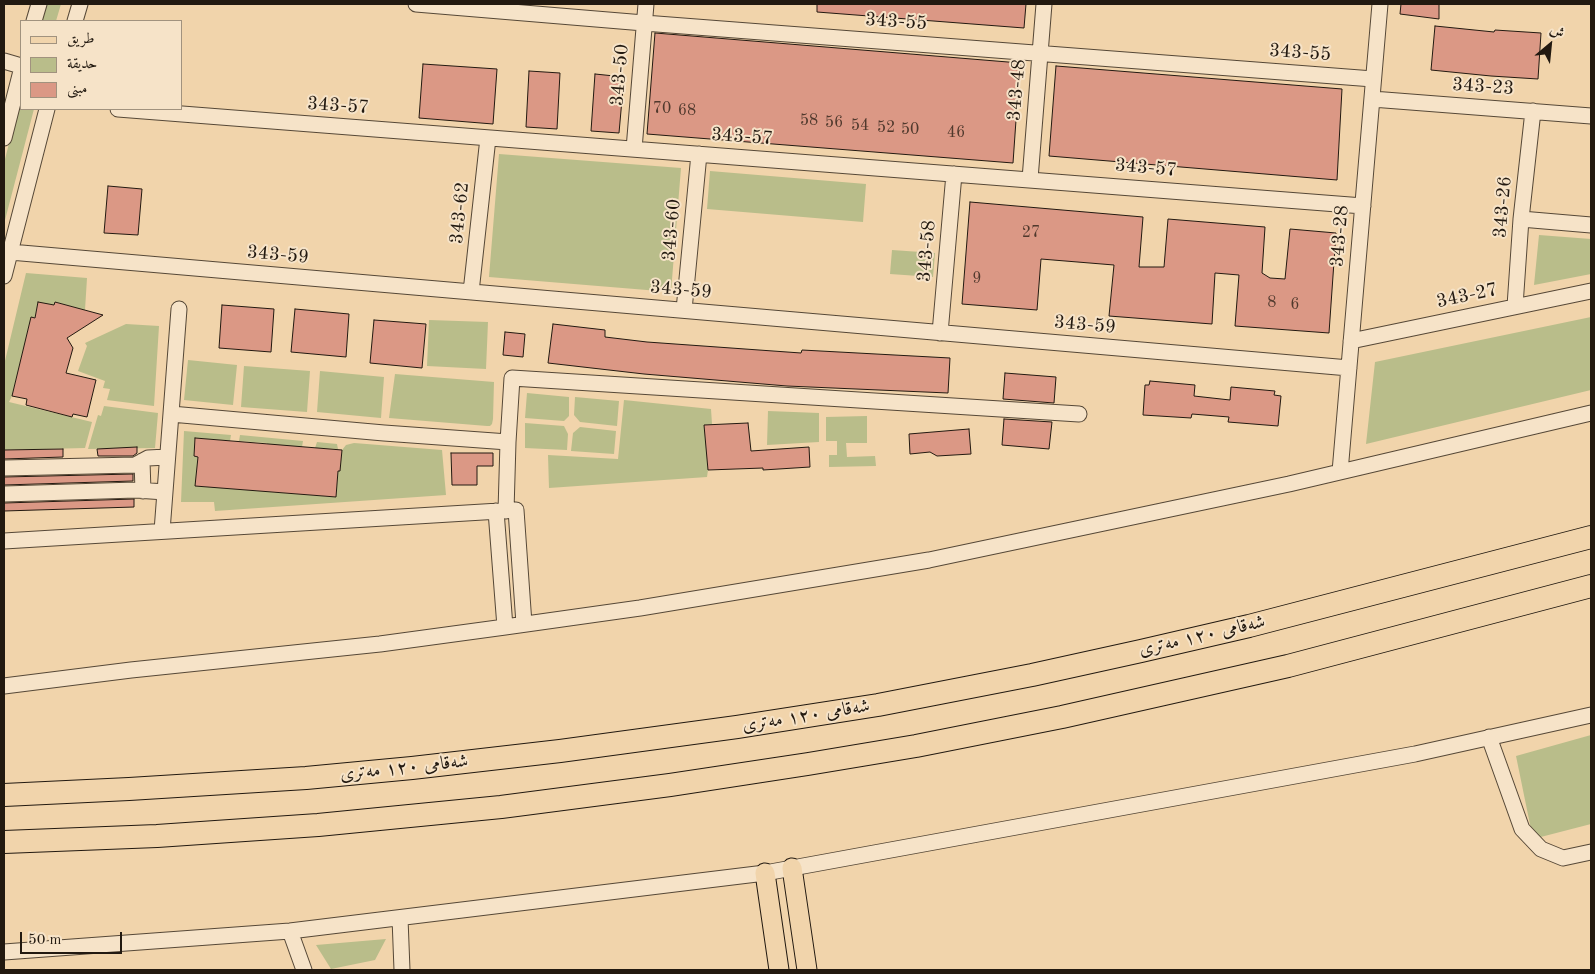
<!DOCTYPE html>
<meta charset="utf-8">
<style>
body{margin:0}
#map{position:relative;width:1595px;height:974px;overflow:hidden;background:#f1d4ab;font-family:"Old Standard TT",Amiri,serif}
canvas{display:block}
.frame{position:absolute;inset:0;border:5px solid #221910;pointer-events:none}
.legend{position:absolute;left:20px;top:20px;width:162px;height:90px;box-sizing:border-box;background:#f6e3c8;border:1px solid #a1927e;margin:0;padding:6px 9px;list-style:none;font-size:15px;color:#221910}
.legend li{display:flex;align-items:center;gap:10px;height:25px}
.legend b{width:25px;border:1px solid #a1927e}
.north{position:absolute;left:1525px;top:20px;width:50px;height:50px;-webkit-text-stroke:4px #f6e3c8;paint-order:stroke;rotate:28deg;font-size:14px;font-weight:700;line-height:20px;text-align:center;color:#221910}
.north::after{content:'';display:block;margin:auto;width:18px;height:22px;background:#221910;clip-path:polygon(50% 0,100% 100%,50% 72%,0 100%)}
.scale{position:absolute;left:20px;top:932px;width:102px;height:22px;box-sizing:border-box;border:2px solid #221910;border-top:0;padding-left:6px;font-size:15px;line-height:18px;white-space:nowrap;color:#221910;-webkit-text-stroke:4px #f6e3c8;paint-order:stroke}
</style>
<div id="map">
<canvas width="1595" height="974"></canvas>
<div class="frame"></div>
<ul class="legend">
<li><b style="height:6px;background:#f1d4ab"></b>طريق</li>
<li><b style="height:14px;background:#b9bd8a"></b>حديقة</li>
<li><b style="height:14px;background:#db9885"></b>مبنى</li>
</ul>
<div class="north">ش</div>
<div class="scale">50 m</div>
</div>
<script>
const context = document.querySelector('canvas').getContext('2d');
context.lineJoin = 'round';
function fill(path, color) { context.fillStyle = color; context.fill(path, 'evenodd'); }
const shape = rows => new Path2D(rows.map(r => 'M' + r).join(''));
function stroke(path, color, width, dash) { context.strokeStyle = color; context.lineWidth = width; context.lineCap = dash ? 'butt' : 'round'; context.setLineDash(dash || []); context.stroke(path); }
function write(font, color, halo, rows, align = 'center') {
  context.font = font + ' "Old Standard TT",Amiri,serif'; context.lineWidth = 4; context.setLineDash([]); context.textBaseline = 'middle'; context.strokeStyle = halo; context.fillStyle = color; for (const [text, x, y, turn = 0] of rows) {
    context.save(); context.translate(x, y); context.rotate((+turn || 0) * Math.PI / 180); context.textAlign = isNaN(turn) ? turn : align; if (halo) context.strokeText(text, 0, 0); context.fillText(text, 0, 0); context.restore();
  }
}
const green = shape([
 [45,4,61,4,56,21,41,21],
 [21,96,21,109,34,109,4,224,4,163],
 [499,154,681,168,671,292,489,277],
 [710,171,866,184,863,222,707,209],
 [1539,235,1591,239,1591,274,1534,285],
 [892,250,935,253,933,277,890,274],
 [26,273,87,278,85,310,55,302,54,305,38,303,35,317,31,317,12,396,9,402,92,422,85,448,4,450,4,365],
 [1591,317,1591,390,1366,444,1375,362],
 [429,320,488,322,486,369,427,366],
 [126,324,159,326,154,406,107,400,110,389,103,388,105,381,78,371,87,346,85,343],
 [188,360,237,365,233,405,184,400],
 [244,366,310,371,307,412,241,407],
 [320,371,384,377,381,418,317,412],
 [395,374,494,382,493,419,492,424,490,426,487,426,389,418],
 [527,393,569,397,569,416,564,421,525,418],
 [575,397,619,401,617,426,580,422,574,415],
 [624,400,711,409,712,424,705,425,708,470,707,477,549,488,548,455,618,459],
 [104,406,158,413,155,448,88,449,98,415,101,416],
 [768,411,819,413,819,442,767,445],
 [867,416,867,443,846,443,847,457,875,456,876,466,829,467,829,455,837,455,837,441,826,441,826,417],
 [525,423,564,426,568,434,567,450,525,448],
 [580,427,616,431,614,454,571,451,573,433],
 [184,431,231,435,230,441,195,438,194,456,198,457,196,486,261,491,266,464,267,443,239,441,240,435,303,441,302,447,272,463,271,492,336,497,338,471,340,471,342,450,346,445,354,443,442,450,446,495,215,511,214,502,181,502],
 [317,442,337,444,338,449,315,448],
 [1591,735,1591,824,1533,839,1516,756],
 [386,939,375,960,331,969,316,945]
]);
const building = shape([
 [817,4,1026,4,1024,28,817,12,817,4],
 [1401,4,1439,4,1439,19,1400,14,1401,4],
 [1435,26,1494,32,1495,30,1541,33,1538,79,1491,76,1431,70,1435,26],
 [655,33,1020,63,1013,163,647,134,655,33],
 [423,64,497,69,493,124,419,118,423,64],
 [1056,66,1342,89,1337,180,1049,156,1056,66],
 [529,71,560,73,557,129,526,127,529,71],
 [595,74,624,77,619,133,591,131,595,74],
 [108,186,142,189,138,235,104,233,108,186],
 [970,202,1143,217,1139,267,1164,267,1168,219,1265,227,1262,273,1270,278,1285,279,1290,229,1336,233,1329,333,1235,326,1239,275,1215,273,1212,324,1109,316,1114,265,1041,259,1037,310,962,304,970,202],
 [38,302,54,305,55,302,103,315,67,338,73,348,66,373,96,380,87,417,73,414,72,417,26,405,27,399,12,396,31,317,35,318,38,302],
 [222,305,274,309,271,352,219,348,222,305],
 [295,309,349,314,346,357,291,352,295,309],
 [374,320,426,324,422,368,370,363,374,320],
 [553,324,605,330,605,337,647,342,801,353,802,350,950,358,948,393,787,386,644,374,548,363,553,324],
 [505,332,525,334,523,357,503,355,505,332],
 [1005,373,1056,377,1054,403,1003,399,1005,373],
 [1150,381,1195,385,1194,396,1230,400,1231,387,1275,391,1274,395,1281,396,1278,426,1228,422,1229,417,1192,414,1191,418,1143,415,1145,385,1149,385,1150,381],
 [1004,419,1052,422,1049,449,1002,445,1004,419],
 [748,423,751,451,809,447,810,467,763,470,763,468,708,470,704,425,748,423],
 [969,429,971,454,937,456,930,452,910,454,909,434,969,429],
 [195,438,342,450,340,471,338,471,336,497,195,486,198,457,194,456,195,438],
 [137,447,137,453,133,456,98,456,97,449,137,447],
 [63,449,63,457,4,459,4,450,63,449],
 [451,453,493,453,493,466,477,466,477,485,452,485,451,453],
 [133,474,133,481,4,485,4,477,133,474],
 [134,499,134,507,4,511,4,503,134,499]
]);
const minor = shape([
 [416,4,644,23,1373,79],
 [34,21,39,4],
 [75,21,80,4],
 [4,61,21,66],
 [1372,99,1591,116],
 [118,109,1363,206],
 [4,138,21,71],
 [634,149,646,4],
 [1030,179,1044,4],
 [1521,219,1591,225],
 [10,252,1349,368],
 [4,276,47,109],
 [471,292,488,138],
 [1515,306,1521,219,1533,111],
 [684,310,699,154],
 [940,333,954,174],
 [1351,341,1591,291],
 [171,414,384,433,508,442],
 [142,461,143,491],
 [4,468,135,465,148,458,167,457],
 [1340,472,1380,4],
 [4,494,136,490,165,492],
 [496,511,505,627],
 [506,511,508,442,512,378,1079,414],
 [162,531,179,309],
 [4,541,516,510,524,624],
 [4,686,131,670,380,644,505,627,640,608,929,560,1289,484,1591,413],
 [1489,737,1522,829,1541,849,1563,858,1591,852],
 [400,918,402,970],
 [290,931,304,970],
 [4,952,290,931,765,873,1415,754,1591,715]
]);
const major = shape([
 [792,868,807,970],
 [765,873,779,970]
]);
const highway = shape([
 [4,795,129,789,306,778,412,768,560,751,737,727,878,705,1032,675,1141,651,1249,626,1591,537],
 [4,842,157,836,318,825,501,807,670,785,808,764,916,746,1062,717,1288,666,1591,586]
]);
const numberNames = [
 ["70",662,109],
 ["68",687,111],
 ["58",809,121],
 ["56",834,123],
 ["54",860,126],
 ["52",886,128],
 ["50",910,130],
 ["46",956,133],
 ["27",1031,233],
 ["9",977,279],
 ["8",1272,303],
 ["6",1295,305]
];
const streetNames = [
 ["343-55",896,22,4],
 ["343-55",1300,53,4],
 ["343-50",620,75,-85],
 ["343-23",1483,87,4],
 ["343-48",1017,90,-85],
 ["343-57",338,106,4],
 ["343-57",742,137,4],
 ["343-57",1146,168,5],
 ["343-26",1503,207,-85],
 ["343-62",460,213,-84],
 ["343-60",672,230,-85],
 ["343-28",1340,236,-85],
 ["343-58",927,251,-85],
 ["343-59",278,255,5],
 ["343-59",681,290,5],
 ["343-27",1467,296,-12],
 ["343-59",1085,325,5],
 ["شەقامی ١٢٠ مەتری",1202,636,-13],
 ["شەقامی ١٢٠ مەتری",806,716,-9],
 ["شەقامی ١٢٠ مەتری",404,768,-6]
];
fill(green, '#b9bd8a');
fill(building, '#db9885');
stroke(building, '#221910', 1);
stroke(minor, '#564837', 17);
stroke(major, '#221910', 21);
stroke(highway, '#221910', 24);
stroke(minor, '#f6e3c8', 15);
stroke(major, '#f1d4ab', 19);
stroke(highway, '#f1d4ab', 22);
write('16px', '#50392d', null, numberNames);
write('19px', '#221910', '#f6e3c8', streetNames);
</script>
